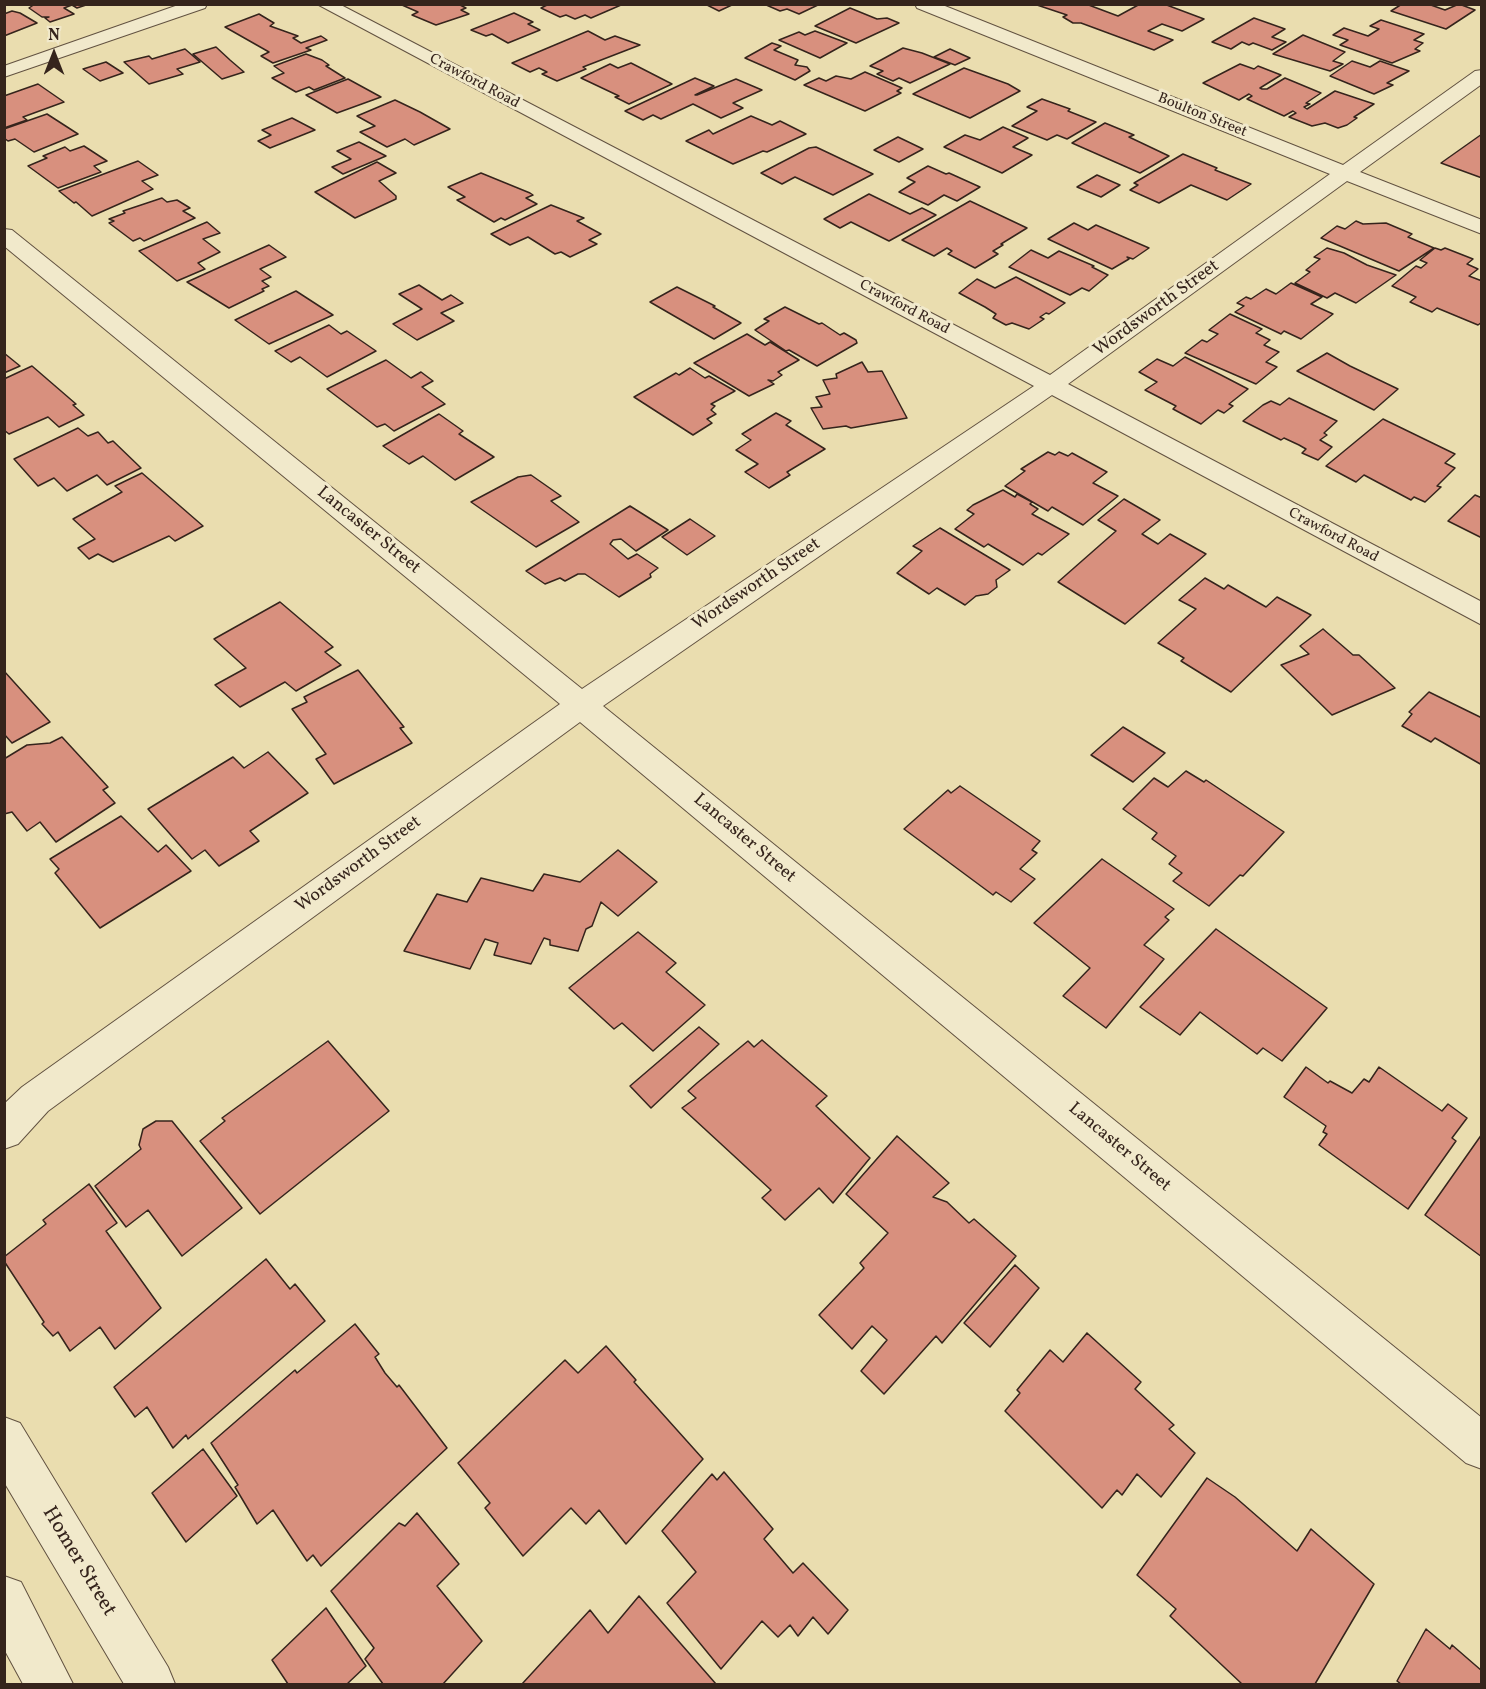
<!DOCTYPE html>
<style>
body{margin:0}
#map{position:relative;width:1486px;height:1689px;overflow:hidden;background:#eaddaf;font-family:Vollkorn,serif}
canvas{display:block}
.frame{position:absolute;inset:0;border:6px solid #35241c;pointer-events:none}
.north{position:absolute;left:24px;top:24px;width:60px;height:60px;-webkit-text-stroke:4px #f1e9cb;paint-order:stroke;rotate:0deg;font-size:16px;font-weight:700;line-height:24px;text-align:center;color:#35241c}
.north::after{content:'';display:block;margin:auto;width:21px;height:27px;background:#35241c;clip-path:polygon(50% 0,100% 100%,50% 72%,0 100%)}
</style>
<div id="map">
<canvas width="1486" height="1689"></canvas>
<div class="frame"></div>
<div class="north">N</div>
</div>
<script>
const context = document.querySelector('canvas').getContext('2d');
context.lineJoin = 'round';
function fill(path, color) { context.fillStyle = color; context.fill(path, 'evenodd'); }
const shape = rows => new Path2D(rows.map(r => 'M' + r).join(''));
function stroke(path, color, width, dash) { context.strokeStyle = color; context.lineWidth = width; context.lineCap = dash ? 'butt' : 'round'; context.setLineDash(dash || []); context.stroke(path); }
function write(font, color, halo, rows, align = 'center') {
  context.font = font + ' Vollkorn,serif'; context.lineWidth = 6; context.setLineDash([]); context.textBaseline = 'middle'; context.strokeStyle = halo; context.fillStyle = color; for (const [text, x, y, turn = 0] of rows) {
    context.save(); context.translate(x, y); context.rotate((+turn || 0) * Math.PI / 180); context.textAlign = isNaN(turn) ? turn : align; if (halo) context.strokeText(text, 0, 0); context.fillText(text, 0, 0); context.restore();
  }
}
const building = shape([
 [35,4,89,4,77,8,72,5,64,8,74,14,50,22,45,18,49,17,42,17,29,8,35,4],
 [458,4,466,8,461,10,469,14,436,25,412,15,418,12,402,5,458,4],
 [549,4,619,4,621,5,591,18,585,15,575,19,566,15,560,17,541,8,549,4],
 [705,4,734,4,719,11,705,4],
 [764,4,820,4,799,14,787,9,780,11,764,4],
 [1034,4,1086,4,1118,16,1140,4,1164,4,1204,19,1182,31,1162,24,1148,31,1173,40,1154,50,1081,23,1073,23,1063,17,1067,15,1034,4],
 [1402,4,1428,4,1445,10,1459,4,1475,10,1446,29,1391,11,1402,4],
 [850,8,877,19,887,18,899,23,856,43,815,26,850,8],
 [12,11,20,13,37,23,4,36,4,14,12,11],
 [514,13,533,22,528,24,540,30,508,43,492,34,486,36,471,30,514,13],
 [259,14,274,23,270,26,298,36,293,38,301,43,321,36,327,40,306,48,311,50,273,63,261,56,269,52,225,27,259,14],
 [1254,18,1285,29,1272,37,1286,42,1272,50,1253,43,1249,45,1242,42,1231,49,1212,42,1254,18],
 [1381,20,1424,34,1414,40,1423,43,1415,49,1420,51,1392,63,1340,45,1348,40,1333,35,1344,28,1368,36,1379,29,1370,26,1381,20],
 [588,31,605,40,615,36,640,45,583,67,586,69,557,81,542,74,547,72,539,68,530,72,512,63,588,31],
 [815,31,847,43,820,58,779,40,799,32,805,35,815,31],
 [1303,35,1345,52,1333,61,1343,64,1330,71,1273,54,1303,35],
 [772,43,781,46,774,50,798,60,795,65,807,67,810,71,795,80,745,58,772,43],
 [216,47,230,60,244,72,222,79,193,54,216,47],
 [903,48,922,53,950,64,910,83,899,78,893,81,877,74,883,71,870,66,903,48],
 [185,49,200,62,177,69,183,74,149,84,124,62,149,56,152,59,185,49],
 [950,49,970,58,955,65,934,57,950,49],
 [306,54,322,60,329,65,326,66,345,78,314,90,309,87,296,92,272,78,284,73,274,66,306,54],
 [1352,61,1370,67,1380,61,1409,71,1387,83,1393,85,1374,94,1330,76,1352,61],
 [106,62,123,73,100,81,83,69,106,62],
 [631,63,672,84,629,104,615,97,619,96,581,78,610,64,618,68,631,63],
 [1240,64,1254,69,1258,66,1281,75,1260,88,1262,89,1267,89,1285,78,1321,93,1306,103,1310,104,1304,107,1307,109,1335,91,1374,104,1354,117,1357,118,1347,125,1338,128,1325,123,1312,126,1289,117,1296,113,1293,111,1284,116,1247,99,1252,96,1249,94,1239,100,1203,83,1240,64],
 [964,68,1008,84,1020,91,970,118,913,94,964,68],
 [865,72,902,88,897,91,901,93,865,111,804,85,819,78,826,81,836,76,851,79,865,72],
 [695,78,714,86,695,95,697,95,736,79,762,90,733,103,743,108,721,118,693,104,661,119,653,115,643,120,625,111,695,78],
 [348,79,381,97,337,113,306,95,348,79],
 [38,84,64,102,23,117,27,120,4,128,4,96,38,84],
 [1042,99,1070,109,1068,111,1096,122,1067,139,1057,135,1047,140,1012,126,1037,111,1027,107,1042,99],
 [395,100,420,112,450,129,414,145,405,139,387,147,360,132,375,126,357,116,395,100],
 [47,114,78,134,34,152,15,139,8,141,4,138,4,129,47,114],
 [751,116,772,125,780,121,806,134,767,152,763,151,733,164,686,141,709,130,713,134,751,116],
 [292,118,315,130,270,148,258,141,271,135,262,130,292,118],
 [1105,123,1134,135,1129,137,1169,156,1140,173,1072,143,1105,123],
 [1003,127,1028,138,1013,147,1032,155,1002,173,944,147,965,135,980,140,1003,127],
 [1482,134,1482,178,1441,163,1482,134],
 [898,137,923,149,899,162,874,150,898,137],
 [359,142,386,156,343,174,332,167,351,159,337,151,359,142],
 [84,146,107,161,94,166,101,172,58,188,28,166,47,158,43,156,65,147,70,151,84,146],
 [816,147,873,174,833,195,795,177,782,184,761,173,809,148,816,147],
 [1183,154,1217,168,1215,170,1251,184,1227,200,1191,185,1159,203,1130,190,1138,185,1134,183,1183,154],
 [138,161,158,175,142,181,153,189,92,216,76,202,74,203,59,191,138,161],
 [377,162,396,173,379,181,396,196,396,199,355,218,315,192,377,162],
 [928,166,946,174,949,173,980,187,957,201,944,195,928,205,899,192,915,182,907,178,928,166],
 [481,173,530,193,533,195,526,198,537,204,505,220,501,218,494,222,457,200,465,197,448,187,481,173],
 [1097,175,1120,185,1101,197,1077,187,1097,175],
 [869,194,910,214,922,208,936,215,889,241,851,222,840,228,824,219,869,194],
 [162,198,167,202,177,200,190,208,183,211,195,218,144,241,140,238,133,241,109,223,114,221,109,219,125,213,123,211,162,198],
 [970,201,1027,228,1001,244,1003,245,993,251,998,254,975,268,948,254,952,251,947,248,934,256,902,240,970,201],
 [551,205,584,218,577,221,601,234,589,240,597,244,570,257,561,252,555,254,528,237,510,245,491,234,551,205],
 [1356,221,1363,224,1386,223,1412,234,1408,237,1434,248,1399,271,1321,238,1337,226,1345,229,1356,221],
 [207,222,220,233,203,239,220,252,198,263,205,269,177,281,139,251,207,222],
 [1074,223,1088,230,1096,225,1149,248,1133,259,1127,257,1129,259,1112,269,1048,239,1074,223],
 [269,245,286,257,260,269,271,277,262,281,269,286,262,289,264,291,229,308,187,282,269,245],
 [1327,248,1344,253,1367,265,1396,275,1356,303,1335,293,1327,298,1295,283,1310,272,1306,270,1320,259,1314,257,1327,248],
 [1435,248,1441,250,1445,248,1473,259,1467,264,1478,269,1469,276,1482,281,1482,322,1478,325,1437,308,1432,312,1410,302,1416,297,1392,286,1416,266,1421,268,1427,263,1420,260,1435,248],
 [1031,250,1048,258,1059,251,1094,266,1092,267,1108,275,1089,291,1082,288,1070,295,1009,267,1031,250],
 [1016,277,1065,303,1049,314,1046,313,1040,317,1044,319,1029,329,1012,323,1006,325,993,318,996,314,985,307,959,293,977,279,995,288,1016,277],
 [1291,283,1322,297,1311,304,1333,314,1301,339,1284,331,1281,334,1235,312,1244,306,1237,303,1246,297,1251,299,1266,289,1276,294,1291,283],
 [419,285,442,300,451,295,463,303,441,313,454,321,417,340,393,324,422,309,399,294,419,285],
 [677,287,715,306,713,307,741,323,714,339,650,302,677,287],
 [296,291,333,315,269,344,235,320,296,291],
 [785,307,819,324,822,323,840,335,844,333,856,340,857,343,817,366,789,350,786,351,755,330,769,321,764,319,785,307],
 [1230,314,1262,329,1256,333,1270,340,1264,345,1279,352,1266,362,1277,367,1256,384,1185,353,1202,340,1207,342,1218,334,1209,330,1230,314],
 [329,325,341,334,347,331,376,351,327,377,300,357,291,362,275,351,329,325],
 [747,334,765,345,770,342,799,360,778,372,782,375,773,381,768,380,774,384,749,396,694,363,747,334],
 [4,353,20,366,4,373,4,353],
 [1327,353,1350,366,1398,389,1374,410,1297,371,1327,353],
 [1185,357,1221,375,1248,389,1229,404,1233,406,1224,413,1218,410,1201,424,1173,409,1176,406,1145,390,1157,382,1139,372,1157,359,1173,366,1185,357],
 [386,360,411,378,421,372,433,381,422,387,445,404,394,431,385,424,377,427,327,389,386,360],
 [862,362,868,372,882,371,907,418,851,428,846,426,823,429,811,408,822,407,816,397,830,394,823,380,837,378,836,374,862,362],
 [32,366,76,404,73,405,84,415,59,427,48,417,9,434,4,430,4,379,32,366],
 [690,368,705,378,709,376,735,391,711,404,715,406,711,410,716,414,707,419,712,423,693,435,634,397,676,373,679,375,690,368],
 [1289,398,1337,421,1324,433,1327,435,1320,440,1332,447,1318,460,1302,453,1306,449,1299,445,1284,438,1281,440,1243,421,1263,405,1271,401,1280,405,1289,398],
 [776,413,791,421,786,425,825,449,787,472,790,475,769,488,745,472,758,464,736,450,751,440,742,434,776,413],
 [439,414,463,431,459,434,494,457,455,480,423,456,409,464,383,446,439,414],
 [1383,419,1455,454,1445,463,1455,468,1437,486,1441,487,1425,502,1414,497,1411,500,1364,475,1356,482,1326,466,1383,419],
 [78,428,88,436,98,432,108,443,113,441,141,468,107,485,97,475,67,491,54,478,38,486,14,459,78,428],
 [1048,452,1055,455,1059,452,1068,456,1072,453,1107,472,1093,483,1118,496,1083,525,1052,507,1048,511,1005,486,1025,471,1021,469,1048,452],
 [142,473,203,526,175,541,169,536,113,562,98,554,89,559,78,548,95,539,73,519,122,492,115,486,142,473],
 [531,475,561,496,551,501,579,522,536,547,471,502,518,477,531,475],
 [1003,490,1015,497,1017,494,1032,502,1030,504,1038,509,1032,514,1069,534,1042,555,1038,553,1023,565,988,544,984,547,955,529,974,514,967,510,973,505,1003,490],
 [1475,495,1482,498,1482,538,1448,521,1475,495],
 [1124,499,1160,520,1142,534,1158,544,1170,534,1206,554,1125,624,1058,582,1116,531,1098,520,1124,499],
 [630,506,668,530,636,551,621,539,613,540,610,544,628,559,637,554,658,568,650,574,651,577,619,597,585,574,578,574,565,581,560,578,545,584,526,571,630,506],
 [690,519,715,536,687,555,662,537,690,519],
 [940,528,1010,570,996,580,997,587,988,594,976,596,965,605,937,588,929,594,897,573,922,551,913,546,940,528],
 [1205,578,1224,589,1228,585,1266,607,1277,597,1311,615,1231,692,1181,661,1184,658,1158,643,1196,609,1179,600,1205,578],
 [280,602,333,647,325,652,341,665,296,691,285,682,240,707,215,685,246,668,214,639,280,602],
 [1323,629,1353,655,1359,655,1395,688,1332,715,1281,665,1309,654,1300,646,1323,629],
 [358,670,404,727,400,728,412,743,334,784,316,759,326,754,292,709,307,702,304,697,358,670],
 [4,671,50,722,12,743,4,734,4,671],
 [1429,692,1482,718,1482,765,1435,738,1431,742,1402,726,1412,714,1409,712,1429,692],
 [1123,727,1165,753,1133,782,1091,755,1123,727],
 [62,737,108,787,103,790,115,803,56,842,40,822,27,831,12,812,4,814,4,759,27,745,50,743,62,737],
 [268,752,308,793,250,831,259,841,219,866,205,850,192,859,148,809,233,757,244,768,268,752],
 [1186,771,1204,782,1206,780,1284,832,1243,876,1240,875,1209,906,1173,881,1182,873,1169,864,1176,856,1152,839,1157,833,1123,809,1154,778,1168,787,1186,771],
 [960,786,1040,841,1032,850,1037,853,1020,869,1035,879,1011,902,996,892,993,895,904,829,948,790,951,793,960,786],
 [121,816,158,852,166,845,191,871,100,928,55,873,59,869,50,859,121,816],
 [618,850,657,882,618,916,601,902,592,926,586,929,578,951,550,945,550,940,544,938,531,964,494,955,498,943,485,939,470,969,404,951,437,894,467,902,481,878,533,891,544,874,580,882,618,850],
 [1102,859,1174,909,1165,917,1169,920,1144,945,1164,959,1106,1028,1063,996,1090,968,1034,923,1102,859],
 [1216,929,1327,1008,1282,1061,1263,1048,1257,1054,1200,1012,1180,1035,1140,1007,1216,929],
 [638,932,676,963,666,972,705,1005,653,1051,622,1023,614,1029,569,988,638,932],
 [699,1027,719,1044,651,1108,630,1086,699,1027],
 [762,1040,827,1096,816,1106,870,1158,833,1203,819,1188,785,1220,762,1198,771,1190,682,1108,696,1098,688,1091,697,1083,748,1041,754,1047,762,1040],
 [328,1041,389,1111,260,1214,200,1141,225,1121,222,1118,328,1041],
 [1306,1067,1328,1083,1330,1081,1352,1093,1364,1079,1369,1082,1379,1067,1442,1111,1448,1104,1467,1118,1452,1138,1456,1141,1408,1209,1319,1145,1327,1134,1323,1132,1326,1126,1284,1097,1306,1067],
 [156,1121,172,1121,242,1208,182,1256,148,1210,126,1227,95,1186,141,1149,139,1145,143,1129,156,1121],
 [1482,1134,1482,1257,1425,1215,1482,1134],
 [897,1136,949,1183,933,1197,947,1202,969,1223,974,1219,1016,1256,942,1343,936,1336,884,1394,861,1371,887,1340,872,1326,852,1349,819,1315,864,1268,860,1263,888,1233,846,1194,897,1136],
 [89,1184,117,1223,106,1231,161,1308,115,1349,100,1327,70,1351,58,1332,53,1336,42,1324,44,1322,4,1261,4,1257,46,1224,43,1220,89,1184],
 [266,1259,290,1289,295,1284,325,1321,188,1439,186,1435,173,1448,147,1407,135,1417,114,1387,266,1259],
 [1015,1265,1039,1288,990,1347,964,1323,1015,1265],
 [355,1324,379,1354,375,1357,385,1373,397,1387,399,1385,447,1448,321,1566,313,1555,307,1561,273,1510,257,1524,235,1487,238,1485,211,1443,295,1370,297,1373,355,1324],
 [1087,1333,1141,1382,1135,1389,1174,1425,1169,1429,1195,1453,1161,1497,1137,1474,1122,1495,1117,1490,1102,1508,1005,1411,1020,1393,1017,1390,1050,1350,1063,1362,1087,1333],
 [606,1346,636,1380,634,1382,703,1459,626,1544,599,1510,586,1524,571,1508,523,1556,485,1508,490,1503,458,1463,565,1360,578,1373,606,1346],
 [203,1449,237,1496,186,1542,152,1493,203,1449],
 [724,1472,773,1529,764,1539,793,1573,803,1563,848,1610,828,1634,813,1617,798,1636,790,1625,778,1637,762,1621,721,1669,667,1603,696,1572,662,1531,712,1474,717,1480,724,1472],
 [1207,1478,1235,1497,1297,1551,1311,1529,1374,1584,1315,1684,1242,1684,1170,1616,1176,1609,1137,1575,1207,1478],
 [417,1513,459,1564,437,1586,482,1641,443,1684,383,1684,365,1659,374,1648,331,1591,399,1523,405,1526,417,1513],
 [639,1596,716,1684,522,1684,590,1610,608,1633,639,1596],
 [326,1608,366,1666,347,1684,288,1684,272,1660,326,1608],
 [1426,1629,1450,1649,1452,1645,1482,1671,1482,1684,1401,1684,1397,1681,1426,1629]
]);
const minor = shape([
 [181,4,207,4,205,8,4,77,4,66,181,4],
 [317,4,339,4,1050,375,1330,174,917,8,915,4,940,4,1343,165,1475,71,1482,70,1482,84,1360,172,1482,220,1482,234,1347,181,1068,384,1482,602,1482,625,1052,395,603,706,1482,1418,1482,1469,1466,1463,580,722,48,1111,18,1144,4,1149,4,1104,22,1087,560,704,4,246,4,229,12,230,582,689,1034,386,317,4],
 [4,1417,20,1423,168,1667,175,1684,124,1684,4,1482,4,1417],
 [4,1576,21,1582,73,1684,23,1684,4,1649,4,1576]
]);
const farStreetnames = [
 ["Crawford Road",474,82,28],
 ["Boulton Street",1202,116,22],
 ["Crawford Road",904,308,28],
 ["Crawford Road",1333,536,28]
];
const streetNames = [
 ["Wordsworth Street",1157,309,-36],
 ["Lancaster Street",368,531,39],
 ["Wordsworth Street",757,585,-34],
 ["Lancaster Street",744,839,40],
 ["Wordsworth Street",359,865,-36],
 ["Lancaster Street",1119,1148,40]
];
const nearStreetnames = [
 ["Homer Street",78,1562,59]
];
fill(building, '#d8907e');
stroke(building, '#35241c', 1.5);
stroke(minor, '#625241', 2);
fill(minor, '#f1e9cb');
write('15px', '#35241c', '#f1e9cb', farStreetnames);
write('18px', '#35241c', '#f1e9cb', streetNames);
write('21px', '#35241c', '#f1e9cb', nearStreetnames);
</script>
